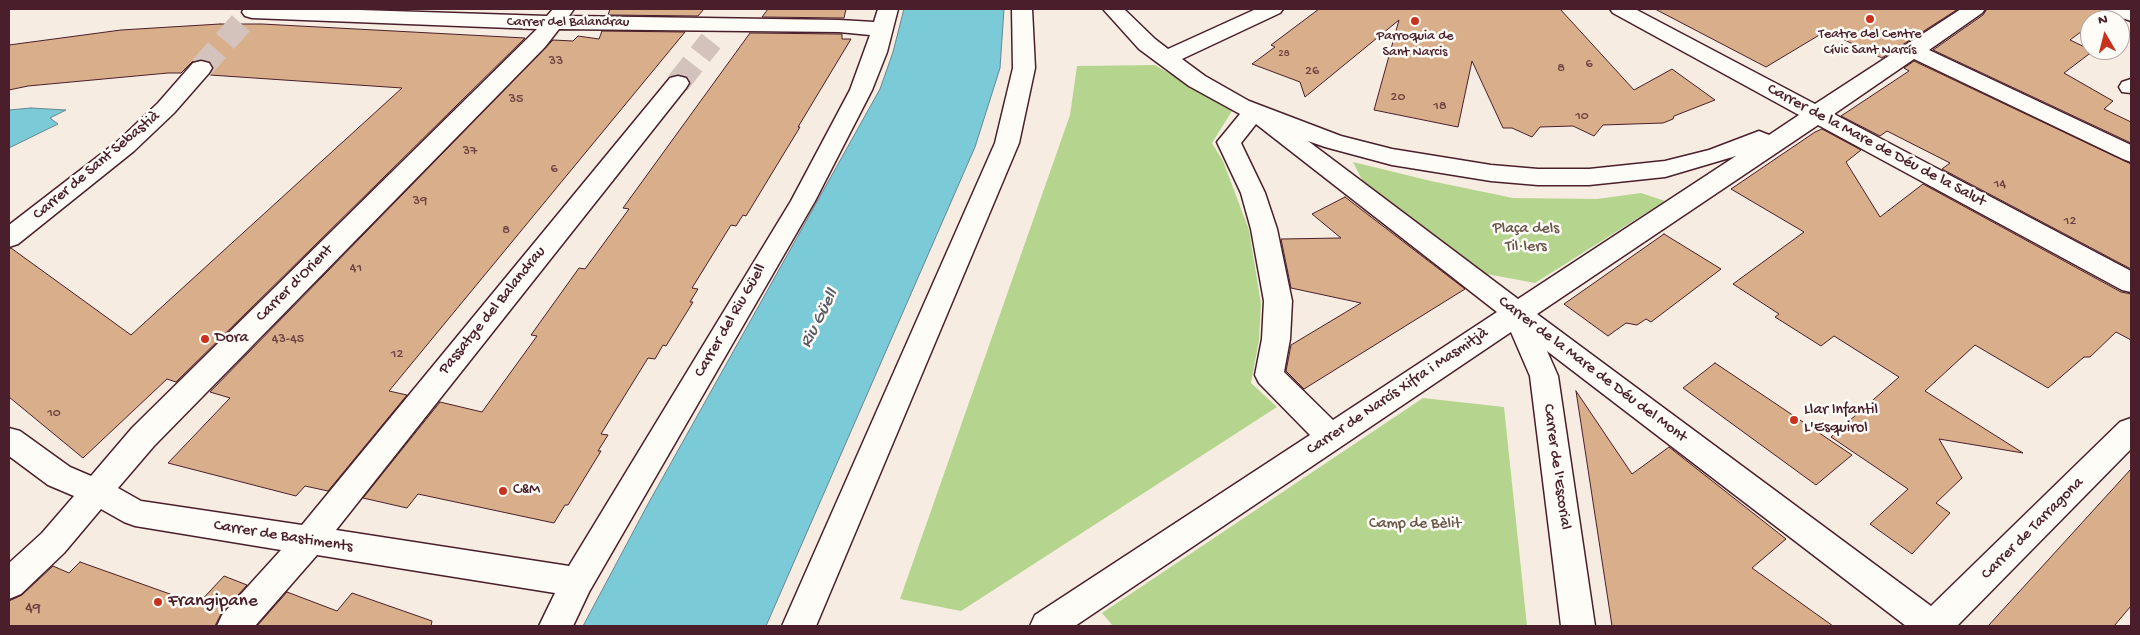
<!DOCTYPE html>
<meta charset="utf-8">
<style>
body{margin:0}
#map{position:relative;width:2140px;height:635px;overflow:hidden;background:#f6ece1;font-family:"Gochi Hand",sans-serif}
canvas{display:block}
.frame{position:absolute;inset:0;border:10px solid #4a1f2b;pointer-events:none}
.north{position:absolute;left:2080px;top:10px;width:50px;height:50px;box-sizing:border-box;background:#fdfcf7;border:1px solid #b5a4a5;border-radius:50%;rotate:352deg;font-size:14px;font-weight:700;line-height:20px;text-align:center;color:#4a1f2b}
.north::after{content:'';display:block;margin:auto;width:18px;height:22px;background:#c8321e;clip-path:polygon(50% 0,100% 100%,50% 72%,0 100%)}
</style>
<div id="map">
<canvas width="2140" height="635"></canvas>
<div class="frame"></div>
<div class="north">N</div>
</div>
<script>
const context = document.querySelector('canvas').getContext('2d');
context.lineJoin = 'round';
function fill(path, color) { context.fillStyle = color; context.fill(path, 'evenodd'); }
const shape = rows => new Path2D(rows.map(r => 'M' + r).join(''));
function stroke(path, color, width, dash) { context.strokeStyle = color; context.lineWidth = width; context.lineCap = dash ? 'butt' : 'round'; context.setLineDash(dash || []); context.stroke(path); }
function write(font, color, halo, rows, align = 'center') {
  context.font = font + ' "Gochi Hand",sans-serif'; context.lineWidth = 5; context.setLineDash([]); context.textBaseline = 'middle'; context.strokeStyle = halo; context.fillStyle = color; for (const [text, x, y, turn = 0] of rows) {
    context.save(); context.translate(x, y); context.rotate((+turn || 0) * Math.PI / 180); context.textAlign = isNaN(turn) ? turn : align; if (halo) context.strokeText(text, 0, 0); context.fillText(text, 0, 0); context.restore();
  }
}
const green = shape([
 [1155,65,1232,111,1212,143,1223,161,1249,230,1261,304,1259,340,1251,383,1277,407,961,611,900,599,1070,115,1077,66],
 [1353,162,1431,181,1513,198,1597,199,1641,193,1665,201,1535,283,1487,274,1362,180],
 [1423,398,1504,407,1527,626,1113,626,1102,613]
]);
const water = shape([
 [904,9,1004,9,1000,68,975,147,766,626,583,626,648,504,880,89,893,52,904,9],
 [31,108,66,110,50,118,58,124,9,148,9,110,31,108]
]);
const building = shape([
 [610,9,704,9,698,16,608,15,610,9],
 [768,9,846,9,844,18,762,17,768,9],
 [1319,9,1560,9,1634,90,1672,69,1715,100,1674,116,1673,119,1663,123,1603,125,1594,136,1573,126,1540,127,1532,137,1512,128,1503,128,1472,61,1458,127,1374,110,1399,20,1305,97,1300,82,1252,64,1275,47,1271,45,1319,9],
 [1655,9,1958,9,1882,58,1826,31,1766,67,1655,9],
 [1987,9,2103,9,2106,13,2097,20,2090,20,2090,25,2070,40,2093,51,2064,73,2113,101,2104,109,2131,122,2131,143,1933,50,1983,15,1987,9],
 [220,24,262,24,525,38,176,382,167,379,83,458,9,397,9,249,11,248,131,335,402,88,210,75,214,67,209,61,201,59,192,62,181,73,168,73,28,86,9,90,9,45,121,30,220,24],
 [602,31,685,32,389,391,407,395,328,491,305,486,296,496,168,463,230,398,210,392,553,40,573,41,578,36,599,39,602,31],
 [750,33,839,34,842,34,842,39,851,39,798,127,800,127,746,216,743,215,736,226,731,225,692,288,698,289,690,302,693,302,666,346,663,345,655,359,648,358,601,434,608,435,598,451,601,451,568,505,565,505,554,523,418,494,407,508,363,498,440,402,482,412,537,336,531,335,579,268,585,269,629,209,623,208,750,33],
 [1914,61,2131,164,2131,269,1942,169,1950,163,1887,131,1880,136,1841,116,1909,71,1904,68,1914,61],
 [1822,129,1861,150,1846,162,1880,217,1923,184,2121,292,2131,294,2131,340,2116,332,2090,357,2084,357,2048,388,1975,345,1925,391,2023,453,1939,439,1962,478,1936,503,1950,513,1912,554,1870,524,1908,489,1831,437,1899,377,1834,336,1821,346,1775,317,1779,314,1733,284,1804,232,1731,189,1815,132,1822,129],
 [1345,197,1465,289,1304,389,1286,371,1291,345,1361,303,1291,288,1281,239,1341,238,1312,214,1345,197],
 [1664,234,1721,269,1651,322,1646,319,1637,325,1626,323,1608,336,1564,304,1664,234],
 [1715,363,1794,416,1852,455,1816,485,1683,388,1715,363],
 [1576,391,1632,474,1669,447,1786,539,1752,568,1833,626,1612,626,1576,391],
 [2131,469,2131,606,2114,626,1988,626,2131,469],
 [80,562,198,604,224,576,247,585,221,614,215,626,9,626,9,601,22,595,53,566,69,573,80,562],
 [287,592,337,611,352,593,432,621,431,626,257,626,287,592]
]);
const minorTunnel = shape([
 [201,68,242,22],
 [678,83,711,41]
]);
const minor = shape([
 [244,9,328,9,547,16,553,9,574,9,569,16,839,20,874,22,878,9,898,9,887,52,872,90,815,201,589,592,573,626,539,626,555,593,317,555,255,626,217,626,222,615,281,550,135,526,124,522,101,509,64,553,21,594,9,599,9,563,42,533,74,496,48,485,9,456,9,428,20,431,70,467,91,476,132,428,537,29,252,18,245,16,242,12,244,9],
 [559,29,839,32,870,35,850,90,791,201,569,566,336,530,686,88,689,83,686,78,678,76,670,78,302,525,141,501,118,488,154,446,545,47,559,29],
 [1012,9,1032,9,1035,68,1019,143,816,626,782,626,995,143,1013,68,1012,9],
 [1103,9,1124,9,1155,39,1168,49,1256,9,1283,9,1280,13,1182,59,1205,76,1249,101,1341,136,1392,149,1491,165,1538,169,1589,169,1665,161,1709,150,1759,131,1769,135,1799,115,1613,13,1610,9,1635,9,1815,104,1961,9,1985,9,1982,13,1929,50,2131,145,2131,162,2123,159,1914,59,1834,114,2131,271,2131,292,2122,290,1818,125,1537,314,1931,606,2120,422,2131,418,2131,449,1957,626,1906,626,1547,351,1558,376,1595,626,1561,626,1530,376,1511,332,1075,626,1030,626,1035,615,1310,435,1259,383,1255,375,1262,339,1264,301,1251,229,1241,193,1217,142,1240,114,1189,86,1139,49,1103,9],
 [1256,124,1497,312,1333,420,1284,372,1290,339,1292,301,1277,229,1265,193,1241,143,1256,124],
 [1308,141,1325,147,1392,165,1491,181,1538,185,1589,185,1665,177,1736,156,1518,299,1308,141],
 [2105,9,2131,9,2131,21,2108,13,2105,9],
 [201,61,209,63,212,68,209,73,174,113,134,151,18,244,9,247,9,225,118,141,158,103,193,63,201,61],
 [2131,79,2131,93,2122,92,2119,87,2122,82,2131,79]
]);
const markers = [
 [1870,19,5,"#c8321e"],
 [1415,21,5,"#c8321e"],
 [205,339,5,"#c8321e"],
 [1794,420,5,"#c8321e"],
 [503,491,5,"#c8321e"],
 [158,602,5,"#c8321e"]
];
const farNumbernames = [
 ["28",1284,54]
];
const farStreetnames = [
 ["Carrer del Balandrau",568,23]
];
const farPoinames = [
 ["Teatre del Centre",1870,35],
 ["Cívic Sant Narcís",1870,51],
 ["Parroquia de",1415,37],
 ["Sant Narcis",1415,53]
];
const numberNames = [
 ["33",556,62],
 ["6",1589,65],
 ["8",1561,69],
 ["26",1312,72],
 ["20",1398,98],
 ["35",516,100],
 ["18",1440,107],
 ["10",1582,117],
 ["37",470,152],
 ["6",554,170],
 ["14",2000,185],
 ["39",420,202],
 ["12",2070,222],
 ["8",506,231],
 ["41",356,269],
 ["43-45",288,340],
 ["12",397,355],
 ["10",54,414]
];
const streetNames = [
 ["Carrer de la Mare de Déu de la Salut",1876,146,28],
 ["Carrer de Sant Sebastià",97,166,-40],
 ["Carrer d'Orient",295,284,-45],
 ["Passatge del Balandrau",493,311,-51],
 ["Carrer del Riu Güell",731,321,-60],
 ["Carrer de la Mare de Déu del Mont",1592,370,37],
 ["Carrer de Narcís Xifra i Masmitjà",1398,392,-34],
 ["Carrer de l'Escorial",1556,467,82],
 ["Carrer de Tarragona",2033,529,-45],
 ["Carrer de Bastiments",283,537,9]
];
const parkNames = [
 ["Plaça dels",1526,230],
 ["Til·lers",1526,248],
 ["Camp de Bèlit",1415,525]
];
const poiNames = [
 ["Dora",215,339],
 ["Llar Infantil",1804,411],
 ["L'Esquirol",1804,429],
 ["C&M",513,491]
];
const nearNumbernames = [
 ["49",33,610]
];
const waterNames = [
 ["Riu Güell",820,319,-63]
];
const nearPoinames = [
 ["Frangipane",168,602]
];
fill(green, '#b5d58e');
fill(water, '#7acad7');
stroke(water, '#678692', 1);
fill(building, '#d9ae8a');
stroke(building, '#4a1f2b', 1);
stroke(minorTunnel, '#d4c3bd', 24, [24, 12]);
stroke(minor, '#4a1f2b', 3);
fill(minor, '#fdfcf7');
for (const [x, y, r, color] of markers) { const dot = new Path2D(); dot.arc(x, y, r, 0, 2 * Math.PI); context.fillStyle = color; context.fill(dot); stroke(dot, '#fdfcf7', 2); }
write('11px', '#6e4343', null, farNumbernames);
write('14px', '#4a1f2b', '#fdfcf7', farStreetnames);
write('14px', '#4a1f2b', '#fdfcf7', farPoinames);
write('14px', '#6e4343', null, numberNames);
write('16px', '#4a1f2b', '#fdfcf7', streetNames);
write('16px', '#6a5649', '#fdfcf7', parkNames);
write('16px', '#4a1f2b', '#fdfcf7', poiNames, 'left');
write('16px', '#6e4343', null, nearNumbernames);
write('italic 18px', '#5b5b67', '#fdfcf7', waterNames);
write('19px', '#4a1f2b', '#fdfcf7', nearPoinames, 'left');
</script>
